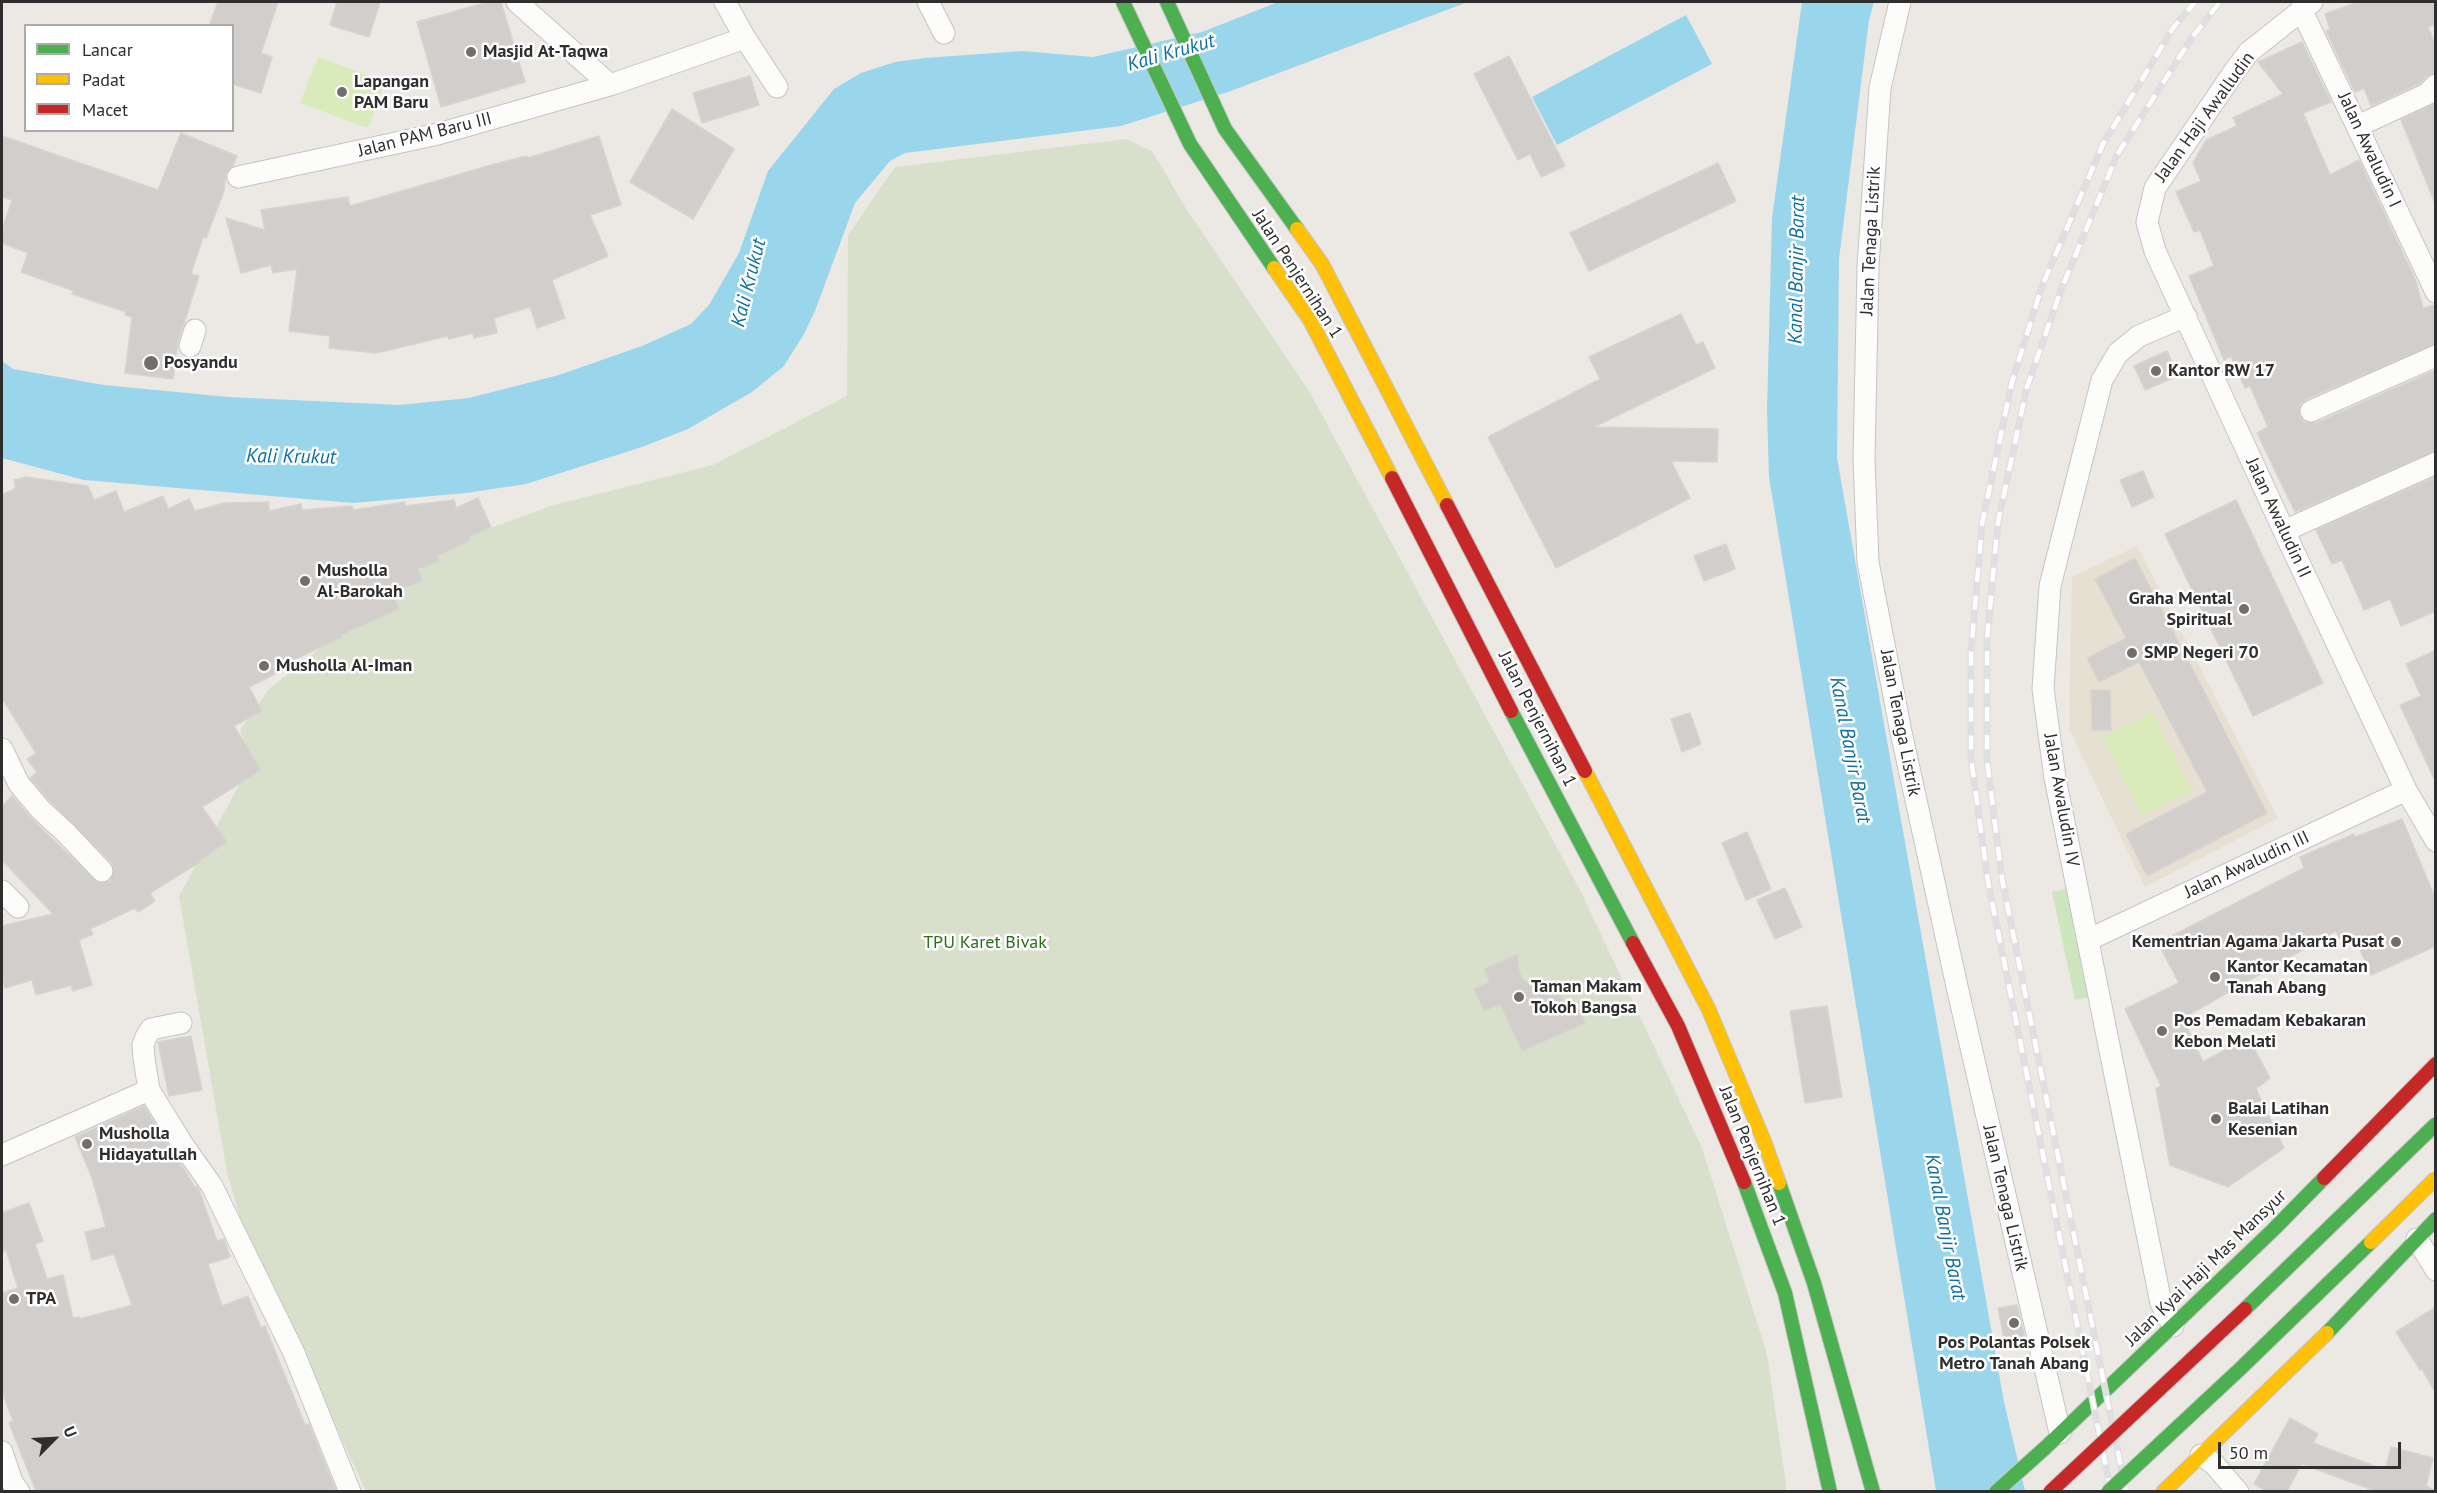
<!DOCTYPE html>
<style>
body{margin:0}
#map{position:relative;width:2437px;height:1493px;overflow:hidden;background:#ece8e4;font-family:"PT Sans",sans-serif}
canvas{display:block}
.frame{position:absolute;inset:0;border:3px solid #2e2e2e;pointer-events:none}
.legend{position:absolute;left:24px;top:24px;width:210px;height:108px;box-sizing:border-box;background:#fff;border:2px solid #ababab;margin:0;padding:8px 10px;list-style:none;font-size:18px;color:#2e2e2e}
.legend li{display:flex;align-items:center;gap:12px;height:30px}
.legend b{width:30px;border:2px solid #ababab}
.north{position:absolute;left:24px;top:1409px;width:60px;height:60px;-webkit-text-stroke:4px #fff;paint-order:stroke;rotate:66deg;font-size:16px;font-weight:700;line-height:24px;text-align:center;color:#2e2e2e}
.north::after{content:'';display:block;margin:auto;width:21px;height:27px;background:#2e2e2e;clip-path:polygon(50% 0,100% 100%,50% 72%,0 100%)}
.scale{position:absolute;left:2218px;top:1442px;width:183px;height:27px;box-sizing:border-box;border:3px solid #2e2e2e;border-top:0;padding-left:8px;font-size:18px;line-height:21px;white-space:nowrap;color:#2e2e2e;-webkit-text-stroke:4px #fff;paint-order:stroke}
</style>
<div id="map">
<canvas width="2437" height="1493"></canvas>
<div class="frame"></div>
<ul class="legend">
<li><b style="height:8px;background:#4caf50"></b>Lancar</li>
<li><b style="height:8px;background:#ffc107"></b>Padat</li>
<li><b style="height:8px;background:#c62828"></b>Macet</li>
</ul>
<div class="north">U</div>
<div class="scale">50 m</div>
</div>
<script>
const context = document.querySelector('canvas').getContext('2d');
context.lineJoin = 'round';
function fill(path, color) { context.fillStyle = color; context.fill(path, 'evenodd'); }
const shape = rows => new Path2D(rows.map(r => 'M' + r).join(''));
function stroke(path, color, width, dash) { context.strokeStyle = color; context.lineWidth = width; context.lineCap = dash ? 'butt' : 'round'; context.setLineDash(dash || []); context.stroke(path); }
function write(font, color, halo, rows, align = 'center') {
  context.font = font + ' "PT Sans",sans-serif'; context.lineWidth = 5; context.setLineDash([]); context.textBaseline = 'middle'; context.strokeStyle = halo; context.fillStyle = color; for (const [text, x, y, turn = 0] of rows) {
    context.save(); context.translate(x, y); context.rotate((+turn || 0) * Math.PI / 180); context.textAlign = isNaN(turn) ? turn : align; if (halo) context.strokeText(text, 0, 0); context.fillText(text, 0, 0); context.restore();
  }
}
const education = shape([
 [2137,546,2278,818,2145,887,2069,729,2072,577]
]);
const green = shape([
 [2072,888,2095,996,2075,1000,2052,892]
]);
const cemetery = shape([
 [1126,139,1153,152,1185,207,1309,391,1580,890,1702,1148,1767,1354,1787,1491,366,1491,243,1228,227,1172,179,896,251,763,240,730,270,688,432,560,471,535,554,505,713,465,847,396,848,235,895,167]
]);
const pitch = shape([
 [318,57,385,82,368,128,300,103],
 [2152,712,2192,791,2142,816,2102,737]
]);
const water = shape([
 [1278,2,1468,2,1228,92,1121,126,905,153,890,161,855,203,815,311,804,334,784,366,752,392,688,429,642,447,526,484,466,493,353,503,84,480,2,458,2,361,13,369,104,385,228,397,399,405,469,398,559,375,642,346,691,324,709,305,739,253,768,171,834,89,861,73,895,62,925,58,1022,51,1093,57,1202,32],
 [1802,2,1874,2,1869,20,1839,259,1837,458,2004,1402,2025,1491,1936,1491,1769,477,1767,411,1772,218],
 [1686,15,1712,64,1557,145,1532,97]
]);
const building = shape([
 [218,2,278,2,261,53,272,57,261,93,232,84,232,26,209,26,218,2],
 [337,2,380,2,369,37,330,25,337,2],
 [488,2,501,2,525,82,441,107,417,22,488,2],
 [2358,2,2436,2,2436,24,2428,27,2436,46,2436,73,2427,76,2420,83,2371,106,2364,88,2355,92,2326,31,2330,29,2325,14,2358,2],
 [2302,42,2331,102,2303,113,2330,175,2359,160,2415,279,2423,308,2436,305,2436,344,2306,399,2300,404,2299,416,2304,422,2316,423,2436,370,2436,451,2295,512,2257,433,2268,427,2250,386,2245,388,2231,356,2224,360,2189,276,2214,266,2200,230,2194,232,2176,192,2201,181,2193,163,2206,140,2237,126,2233,118,2283,94,2258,62,2302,42],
 [1509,56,1565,166,1541,177,1530,154,1518,160,1474,74,1509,56],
 [750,76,759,105,702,123,693,93,750,76],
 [2436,103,2436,203,2435,203,2401,120,2436,103],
 [672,109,734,149,693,219,630,182,672,109],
 [181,133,237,156,233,166,226,173,224,191,206,238,203,237,191,274,199,276,178,342,173,379,125,373,132,317,125,315,126,312,72,294,74,291,21,272,28,253,2,243,2,230,12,200,2,197,2,136,158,190,181,133],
 [599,136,621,205,590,215,608,256,552,280,565,318,537,328,530,307,494,318,497,333,474,338,473,333,449,339,448,336,376,353,329,348,330,336,289,331,297,269,273,273,271,265,241,273,226,218,265,230,261,210,348,197,350,206,495,164,527,156,528,158,599,136],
 [1718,163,1736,201,1589,271,1570,233,1718,163],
 [1681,314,1696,345,1703,342,1715,368,1594,427,1718,429,1717,462,1671,461,1690,498,1556,568,1488,437,1600,379,1589,357,1681,314],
 [2167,351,2178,376,2145,390,2134,366,2167,351],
 [2143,471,2154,497,2132,507,2120,480,2143,471],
 [26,477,88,486,94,500,116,491,124,512,163,496,168,509,189,499,195,511,224,503,269,502,269,511,301,504,302,510,352,506,353,510,405,502,405,506,454,500,456,508,478,498,491,527,469,537,471,540,437,556,439,561,418,569,422,581,392,592,399,609,341,635,342,637,285,664,287,668,249,687,262,711,234,726,261,770,202,807,227,842,199,861,200,862,150,893,155,901,138,912,135,908,90,929,93,934,79,940,92,985,73,991,71,985,36,995,32,980,5,988,2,974,2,926,53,914,2,860,2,806,12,796,32,819,98,883,110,881,114,869,111,862,50,801,30,778,37,772,27,759,36,753,2,698,2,495,16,488,14,480,26,477],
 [2436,477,2436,611,2401,626,2390,599,2364,610,2342,560,2332,564,2316,530,2436,477],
 [2236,500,2323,683,2253,716,2165,534,2236,500],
 [1726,544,1735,569,1704,581,1694,556,1726,544],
 [2135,558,2267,813,2147,876,2126,834,2207,792,2139,662,2099,682,2087,658,2126,638,2095,579,2135,558],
 [2436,650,2436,783,2400,705,2421,696,2406,664,2436,650],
 [2091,690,2110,690,2111,730,2092,730,2091,690],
 [1690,713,1701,744,1682,752,1671,719,1690,713],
 [2402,819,2436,900,2436,946,2371,975,2353,933,2340,939,2336,931,2183,1018,2203,1062,2248,1037,2270,1078,2256,1089,2284,1148,2228,1187,2170,1165,2156,1089,2161,1086,2125,1009,2179,983,2158,943,2304,868,2300,857,2354,834,2355,837,2402,819],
 [1747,832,1771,889,1746,900,1722,843,1747,832],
 [1785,888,1802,927,1775,939,1757,900,1785,888],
 [1518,954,1518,967,1522,978,1531,985,1542,989,1556,986,1567,1009,1577,1005,1585,1023,1522,1051,1500,1004,1484,1011,1474,989,1490,982,1484,969,1518,954],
 [1827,1006,1842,1097,1805,1103,1790,1011,1827,1006],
 [191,1036,202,1090,169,1096,158,1042,191,1036],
 [144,1106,195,1187,197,1186,199,1190,217,1241,224,1239,230,1257,208,1264,222,1306,248,1296,261,1328,265,1326,305,1425,309,1424,336,1491,36,1491,9,1423,13,1421,2,1391,2,1293,18,1288,6,1250,2,1252,2,1213,29,1203,43,1241,35,1244,47,1279,63,1275,73,1318,79,1317,80,1319,132,1305,114,1254,92,1260,85,1232,106,1227,92,1178,75,1137,144,1106],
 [2017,1305,2025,1339,2005,1343,1998,1308,2017,1305],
 [2436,1307,2436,1394,2422,1369,2420,1370,2396,1332,2436,1307],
 [2290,1418,2318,1434,2313,1443,2385,1470,2391,1447,2433,1458,2426,1486,2436,1491,2375,1491,2302,1464,2287,1491,2267,1491,2254,1484,2290,1418]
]);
const street = shape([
 [517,2,610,85],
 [725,2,745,38,777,87],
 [928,2,944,33],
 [1900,2,1880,88,1868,267,1864,460,1868,562,1901,732,1958,991,2060,1433],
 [2312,2,2249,52,2236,69,2155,188,2147,222,2155,251,2284,531,2406,790,2436,841],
 [2301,9,2436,292],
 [2358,126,2427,94,2436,85],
 [238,177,438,134,610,85,745,38],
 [190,346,195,330],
 [2311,411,2436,356],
 [2284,531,2436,463],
 [2,749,19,784,41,810,66,833,102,871],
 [2,891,18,907],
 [2088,940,2406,790],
 [181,1023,151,1029,146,1037,143,1045,144,1058,149,1090,183,1145,212,1186,294,1353,350,1492],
 [2,1155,149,1090],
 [2417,1239,2436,1270],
 [2173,1326,2161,1303,2055,778,2043,689,2050,586,2102,380,2118,353,2139,336,2186,316],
 [2,1452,12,1482,19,1492],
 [2201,1455,2214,1464,2238,1492]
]);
const fast = shape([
 [1123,2,1190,144,1274,268],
 [1167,2,1225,129,1297,229],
 [1511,711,1633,943],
 [1744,1182,1785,1293,1830,1492],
 [1779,1183,1814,1283,1873,1492],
 [2327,1333,2436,1219],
 [1996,1492,2045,1448,2274,1229,2324,1178]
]);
const slow = shape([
 [1297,229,1322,264,1447,505],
 [1274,268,1310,320,1392,478],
 [1585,771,1708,1008,1764,1141,1779,1183],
 [2163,1492,2327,1333]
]);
const jam = shape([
 [1392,478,1511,711],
 [1447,505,1585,771],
 [1633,943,1678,1026,1744,1182],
 [2324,1178,2436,1064]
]);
const rail = shape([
 [2111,1492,1988,882,1971,758,1971,653,1982,524,2012,382,2042,286,2103,144,2173,28,2195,2],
 [2126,1492,2002,879,1987,761,1987,639,1998,522,2027,387,2061,290,2117,155,2191,39,2220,2]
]);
const fastBridge = shape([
 [2245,1309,2436,1124],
 [2108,1492,2240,1369,2371,1242]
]);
const slowBridge = shape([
 [2371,1242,2436,1178]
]);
const jamBridge = shape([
 [2050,1492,2245,1309]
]);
const markers = [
 [471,52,6,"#706f6e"],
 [342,92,6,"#706f6e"],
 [151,363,8,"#706f6e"],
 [2156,371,6,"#706f6e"],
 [305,581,6,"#706f6e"],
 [2244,609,6,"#706f6e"],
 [2132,653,6,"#706f6e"],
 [264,666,6,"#706f6e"],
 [2396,942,6,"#706f6e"],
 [2215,977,6,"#706f6e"],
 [1519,997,6,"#706f6e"],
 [2162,1031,6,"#706f6e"],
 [2216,1119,6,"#706f6e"],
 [87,1144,6,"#706f6e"],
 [14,1299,6,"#706f6e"],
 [2014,1323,6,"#706f6e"]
];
const poiNames = [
 ["Masjid At-Taqwa",483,52],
 ["Lapangan",354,82],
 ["PAM Baru",354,103],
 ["Posyandu",164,363],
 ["Kantor RW 17",2168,371],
 ["Musholla",317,571],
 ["Al-Barokah",317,592],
 ["Graha Mental",2232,599,"right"],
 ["Spiritual",2232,620,"right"],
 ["SMP Negeri 70",2144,653],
 ["Musholla Al-Iman",276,666],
 ["Kementrian Agama Jakarta Pusat",2384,942,"right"],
 ["Kantor Kecamatan",2227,967],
 ["Tanah Abang",2227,988],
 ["Taman Makam",1531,987],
 ["Tokoh Bangsa",1531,1008],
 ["Pos Pemadam Kebakaran",2174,1021],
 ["Kebon Melati",2174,1042],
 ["Balai Latihan",2228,1109],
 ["Kesenian",2228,1130],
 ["Musholla",99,1134],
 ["Hidayatullah",99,1155],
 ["TPA",26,1299],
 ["Pos Polantas Polsek",2014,1343,"center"],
 ["Metro Tanah Abang",2014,1364,"center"]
];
const streetNames = [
 ["Jalan Haji Awalludin",2205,117,-54],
 ["Jalan PAM Baru III",425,135,-14],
 ["Jalan Awaludin I",2369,150,65],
 ["Jalan Tenaga Listrik",1871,241,-87],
 ["Jalan Penjernihan 1",1297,274,57],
 ["Jalan Awaludin II",2278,518,65],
 ["Jalan Penjernihan 1",1537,719,63],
 ["Jalan Tenaga Listrik",1900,723,79],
 ["Jalan Awaludin IV",2061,800,80],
 ["Jalan Awaludin III",2247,865,-25],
 ["Jalan Penjernihan 1",1752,1156,68],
 ["Jalan Tenaga Listrik",2005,1198,77],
 ["Jalan Kyai Haji Mas Mansyur",2206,1268,-44]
];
const parkNames = [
 ["TPU Karet Bivak",985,943]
];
const waterNames = [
 ["Kali Krukut",1171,53,-16],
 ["Kanal Banjir Barat",1797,270,-89],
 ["Kali Krukut",749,283,-76],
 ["Kali Krukut",291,457,1],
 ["Kanal Banjir Barat",1850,750,79],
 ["Kanal Banjir Barat",1945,1227,79]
];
fill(education, '#e6e0d3');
fill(green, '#cee6be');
fill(cemetery, '#d8e0cc');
fill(pitch, '#d9eabb');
fill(water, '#99d6ec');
fill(building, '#d1cecb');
stroke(building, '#d7d4d0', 1.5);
stroke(street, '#c5c4c5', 23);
stroke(fast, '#c6c5c4', 16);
stroke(slow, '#c6c5c4', 16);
stroke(jam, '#c6c5c4', 16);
stroke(street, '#fcfcfb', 21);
stroke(fast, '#4caf50', 14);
stroke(slow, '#ffc107', 14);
stroke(jam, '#c62828', 14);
stroke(rail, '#dfdfe1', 7);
stroke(rail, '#fff', 4.5, [14]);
stroke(fastBridge, '#c6c5c4', 16, []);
stroke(slowBridge, '#c6c5c4', 16, []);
stroke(jamBridge, '#c6c5c4', 16, []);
stroke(fastBridge, '#4caf50', 14);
stroke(slowBridge, '#ffc107', 14);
stroke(jamBridge, '#c62828', 14);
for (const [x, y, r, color] of markers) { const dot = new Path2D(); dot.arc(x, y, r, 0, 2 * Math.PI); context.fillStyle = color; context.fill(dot); stroke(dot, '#fff', 2); }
write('bold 18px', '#2e2e2e', '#fff', poiNames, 'left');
write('18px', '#2e2e2e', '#fff', streetNames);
write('18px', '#2c6e1b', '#fff', parkNames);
write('italic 20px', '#0d6fa3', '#fff', waterNames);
</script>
